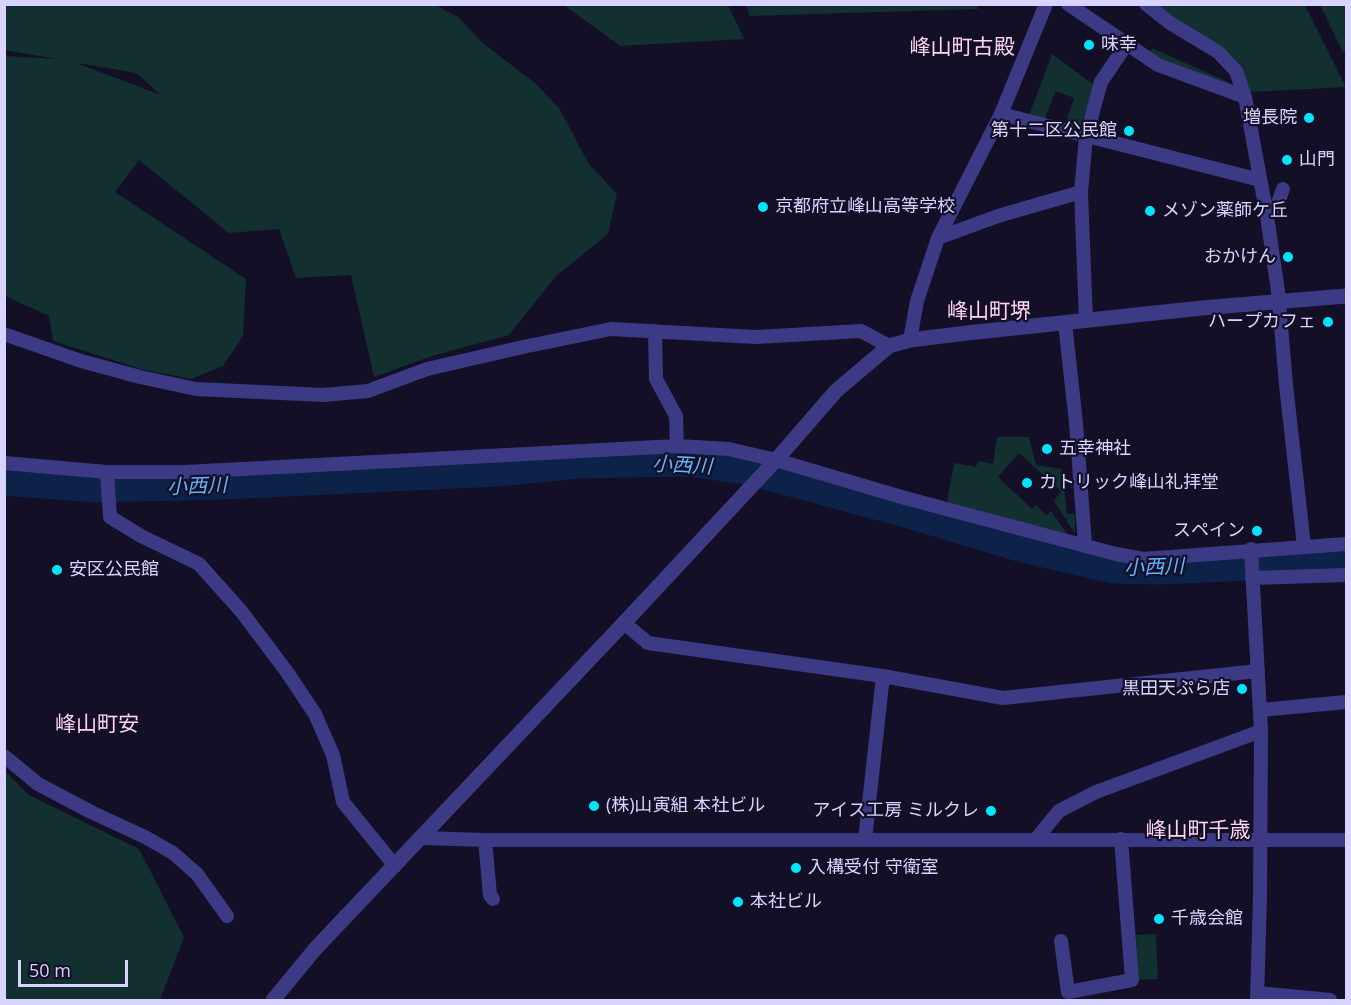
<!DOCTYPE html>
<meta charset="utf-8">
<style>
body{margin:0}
#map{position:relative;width:1351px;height:1005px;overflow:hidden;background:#130f26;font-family:"Open Sans",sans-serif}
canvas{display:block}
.frame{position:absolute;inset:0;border:6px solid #d9d4ff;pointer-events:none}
.scale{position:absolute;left:18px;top:960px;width:110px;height:27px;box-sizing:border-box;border:3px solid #d9d4ff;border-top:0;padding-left:8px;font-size:18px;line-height:21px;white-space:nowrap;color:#d9d4ff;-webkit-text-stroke:4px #130f26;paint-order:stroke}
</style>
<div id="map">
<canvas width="1351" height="1005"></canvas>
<div class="frame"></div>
<div class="scale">50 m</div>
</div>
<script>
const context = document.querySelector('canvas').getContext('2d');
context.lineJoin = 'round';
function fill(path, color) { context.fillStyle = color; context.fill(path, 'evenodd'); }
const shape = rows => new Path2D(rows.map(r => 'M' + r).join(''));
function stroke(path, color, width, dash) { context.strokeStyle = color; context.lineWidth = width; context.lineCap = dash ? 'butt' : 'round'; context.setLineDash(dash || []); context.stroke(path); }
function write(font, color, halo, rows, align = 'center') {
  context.font = font + ' "Open Sans","Noto Sans JP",sans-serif'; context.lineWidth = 4.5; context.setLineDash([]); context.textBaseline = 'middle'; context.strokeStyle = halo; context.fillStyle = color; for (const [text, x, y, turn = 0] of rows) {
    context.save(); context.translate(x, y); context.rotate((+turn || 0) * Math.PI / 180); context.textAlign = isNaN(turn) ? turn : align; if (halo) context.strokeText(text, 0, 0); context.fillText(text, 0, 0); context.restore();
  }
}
const green = shape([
 [5,4,435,5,458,17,484,44,536,84,559,108,589,164,617,194,608,234,556,276,509,335,432,356,374,377,351,275,296,278,279,229,229,233,139,160,115,192,246,279,243,336,223,366,191,379,141,369,53,341,49,316,5,296,5,56,58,59,5,50],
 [78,63,136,73,161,95,79,64],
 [564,5,728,5,744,39,620,46],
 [977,5,978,9,750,16,746,5],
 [1154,5,1305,5,1346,87,1249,92,1241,66,1221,48],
 [1320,5,1346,5,1346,51,1343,52],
 [1152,48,1237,86,1236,89,1162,62,1149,53],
 [1052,54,1094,85,1079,132,1064,127,1074,98,1056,91,1044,120,1029,115],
 [997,437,1029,437,1036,465,1062,469,1067,514,1075,514,1075,534,1054,501,1061,491,1019,453,998,477,1032,509,1036,505,1046,515,1051,511,1068,535,947,502,954,463,976,467,978,461,993,464],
 [907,518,1018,551,1113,573,1157,577,1244,574,1244,576,1157,579,1112,575,1018,553,906,521],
 [4,770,29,795,139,849,184,937,160,1000,5,1000],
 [1156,934,1158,979,1138,980,1136,935]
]);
const river = shape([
 [4,482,95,489,224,486,499,473,579,465,690,463,750,472,909,515,1019,548,1113,570,1160,571,1346,563]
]);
const minor = shape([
 [1068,4,1158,65,1245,97,1267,216,1278,291,1286,385,1304,546],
 [1146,4,1170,23,1218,52,1236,71,1245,97],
 [1001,114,1260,180],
 [1267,216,1278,203,1283,189],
 [938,238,998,216,1081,192],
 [1086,321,1081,192,1086,137,1101,82,1126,45],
 [1065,323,1076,423,1085,545],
 [655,331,656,379,676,416,677,446],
 [4,334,81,361,140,377,196,389,323,395,368,391,427,369,523,347,611,329,756,337,861,331,889,346],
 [910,340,917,301,938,238,1001,114,1046,4],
 [4,463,107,472,185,472,677,446,729,449,776,460,905,498,1116,554,1143,559,1346,544],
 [107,472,110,517,141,536,199,564,241,611,287,672,315,714,333,755,343,802,395,866],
 [1251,549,1261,731,1260,896,1257,1000],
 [1252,578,1346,575],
 [624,623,648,643,883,676,1003,698,1258,671],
 [1261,710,1346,702],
 [4,756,38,784,91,812,145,837,173,853,197,874,227,916],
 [423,838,485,840,1346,840],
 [865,839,883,676],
 [1036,839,1059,811,1096,792,1261,731],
 [485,840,490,895,493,899],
 [1061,941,1068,992,1132,980,1121,839],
 [1258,993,1330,1000]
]);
const tertiary = shape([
 [273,1000,316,948,624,623,776,460,836,391,889,346,910,340,967,333,1202,308,1346,296]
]);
const markers = [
 [1089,45,6,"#00e5ff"],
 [1309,118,6,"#00e5ff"],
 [1129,131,6,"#00e5ff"],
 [1287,160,6,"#00e5ff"],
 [763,207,6,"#00e5ff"],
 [1150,211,6,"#00e5ff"],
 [1288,257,6,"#00e5ff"],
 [1328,322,6,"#00e5ff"],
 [1047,449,6,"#00e5ff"],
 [1027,483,6,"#00e5ff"],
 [1257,531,6,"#00e5ff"],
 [57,570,6,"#00e5ff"],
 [1242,689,6,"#00e5ff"],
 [594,806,6,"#00e5ff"],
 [991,811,6,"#00e5ff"],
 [796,868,6,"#00e5ff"],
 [738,902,6,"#00e5ff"],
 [1159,919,6,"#00e5ff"]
];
const poiNames = [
 ["味幸",1101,45],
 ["増長院",1297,118,"right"],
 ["第十二区公民館",1117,131,"right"],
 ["山門",1299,160],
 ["京都府立峰山高等学校",775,207],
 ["メゾン薬師ケ丘",1162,211],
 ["おかけん",1276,257,"right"],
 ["ハープカフェ",1316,322,"right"],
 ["五幸神社",1059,449],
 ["カトリック峰山礼拝堂",1039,483],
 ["スペイン",1245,531,"right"],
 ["安区公民館",69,570],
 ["黒田天ぷら店",1230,689,"right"],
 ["(株)山寅組 本社ビル",606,806],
 ["アイス工房 ミルクレ",979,811,"right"],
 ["入構受付 守衛室",808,868],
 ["本社ビル",750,902],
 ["千歳会館",1171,919]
];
const waterNames = [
 ["小西川",682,466,3],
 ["小西川",197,487,-2],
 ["小西川",1154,568,-2]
];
const quarterNames = [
 ["峰山町古殿",962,48],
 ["峰山町堺",989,312],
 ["峰山町安",97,725],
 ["峰山町千歳",1198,831]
];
fill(green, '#12302f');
stroke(river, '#0c2248', 27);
stroke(minor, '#3d3a85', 14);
stroke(tertiary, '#3d3a85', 15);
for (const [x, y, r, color] of markers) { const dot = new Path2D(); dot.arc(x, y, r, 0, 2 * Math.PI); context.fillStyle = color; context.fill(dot); stroke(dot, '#130f26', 2); }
write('18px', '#d9d4ff', '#130f26', poiNames, 'left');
write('italic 20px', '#62b6ff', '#130f26', waterNames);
write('21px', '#ffd6f0', '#130f26', quarterNames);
</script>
